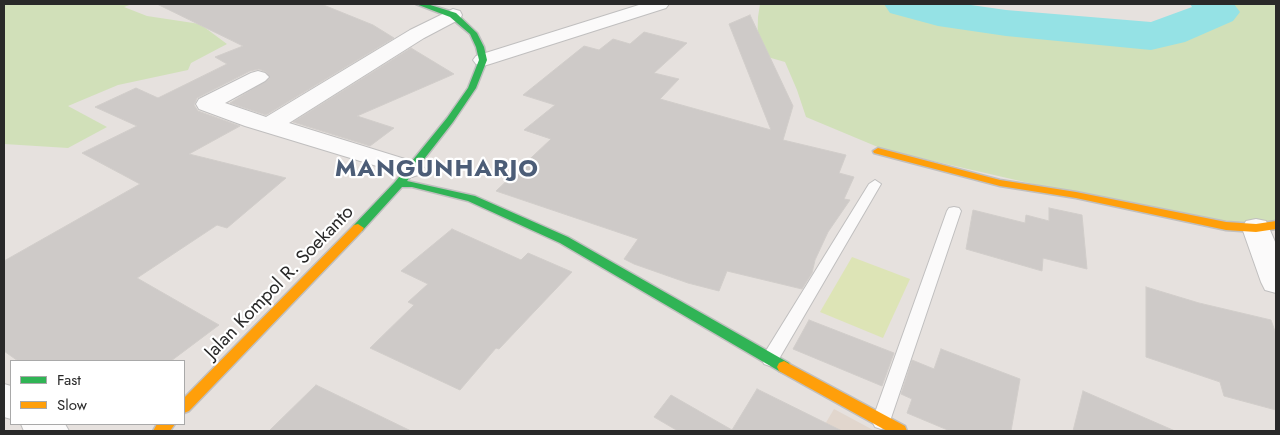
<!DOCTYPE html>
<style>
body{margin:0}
#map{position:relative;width:1280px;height:435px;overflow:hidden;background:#e6e1de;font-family:Jost,sans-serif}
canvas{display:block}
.frame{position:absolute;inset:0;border:5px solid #292929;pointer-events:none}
.legend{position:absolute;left:10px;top:360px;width:175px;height:65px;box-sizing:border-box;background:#fff;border:1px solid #a9a9a9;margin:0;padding:6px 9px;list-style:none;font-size:15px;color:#292929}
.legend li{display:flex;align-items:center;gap:10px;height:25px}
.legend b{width:25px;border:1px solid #a9a9a9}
</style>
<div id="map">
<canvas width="1280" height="435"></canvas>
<div class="frame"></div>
<ul class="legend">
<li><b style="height:6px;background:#30b455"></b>Fast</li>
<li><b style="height:6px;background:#ff9f0a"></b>Slow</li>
</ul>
</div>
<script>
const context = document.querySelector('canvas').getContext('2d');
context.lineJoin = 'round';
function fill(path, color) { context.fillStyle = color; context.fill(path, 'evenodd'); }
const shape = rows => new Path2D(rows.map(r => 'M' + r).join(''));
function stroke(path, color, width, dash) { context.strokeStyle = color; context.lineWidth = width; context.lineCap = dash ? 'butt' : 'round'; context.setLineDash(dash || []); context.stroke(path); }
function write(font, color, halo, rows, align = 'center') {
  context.font = font + ' Jost,sans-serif'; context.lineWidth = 4.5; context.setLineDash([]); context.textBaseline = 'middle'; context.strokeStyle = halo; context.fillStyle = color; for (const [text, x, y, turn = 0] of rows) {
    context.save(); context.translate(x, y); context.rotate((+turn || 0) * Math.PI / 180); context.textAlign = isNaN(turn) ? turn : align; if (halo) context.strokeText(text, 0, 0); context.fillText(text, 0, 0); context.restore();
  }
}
const education = shape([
 [834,409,875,431,821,431]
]);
const green = shape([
 [4,4,132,4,124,7,147,16,200,24,227,44,191,63,188,70,118,85,68,106,107,127,68,148,4,144],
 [760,4,886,4,904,13,1029,34,1137,42,1193,35,1232,20,1225,4,1276,4,1276,227,1199,222,885,150,806,117,797,90,785,62,757,54,758,17]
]);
const pitch = shape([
 [852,257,910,279,883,338,820,312]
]);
const river = shape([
 [884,4,964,4,1006,10,1151,22,1192,7,1190,4,1234,4,1240,12,1233,21,1185,42,1151,50,1006,36,938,26,890,13,884,4]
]);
const building = shape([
 [157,4,321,4,373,25,394,38,266,115,230,103,270,78,266,72,259,69,250,71,197,98,194,105,198,111,240,126,189,154,286,178,227,228,217,225,137,278,219,325,171,361,18,361,4,351,4,261,140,184,82,153,137,126,95,107,136,88,158,98,227,64,215,57,243,46,157,4],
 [750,15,793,106,783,140,846,155,839,173,854,177,844,199,850,200,828,232,815,260,812,273,802,289,727,271,719,291,688,283,634,264,624,259,638,239,496,191,551,139,524,130,555,105,523,95,584,46,599,50,613,39,630,44,644,32,687,43,654,73,679,79,660,99,771,130,729,24,750,15],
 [411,48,454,74,357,116,394,128,370,146,293,122,411,48],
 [1049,208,1082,215,1087,269,1043,258,1042,271,966,249,973,210,1025,223,1026,215,1049,221,1049,208],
 [452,229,521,260,528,253,572,272,499,349,496,348,460,390,370,348,414,305,408,302,428,284,401,271,452,229],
 [1146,287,1199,303,1271,320,1276,334,1276,410,1224,396,1220,382,1146,357,1146,287],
 [809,320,894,353,882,386,793,349,809,320],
 [941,349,1020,379,1011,431,950,431,907,413,912,399,901,394,912,360,934,369,941,349],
 [316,385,411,431,269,431,316,385],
 [757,389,842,431,678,431,654,417,671,395,732,430,757,389],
 [1083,391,1175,431,1073,431,1083,391]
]);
const lane = shape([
 [875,180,881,184,776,364,770,366,764,364,762,359,764,354,869,184,875,180],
 [954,207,959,208,961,211,890,421,887,427,881,429,875,427,872,421,947,211,949,208,954,207]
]);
const street = shape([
 [642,4,669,4,666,8,490,64,483,66,476,64,473,60,476,56,642,4],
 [453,9,460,11,462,15,460,19,424,38,289,123,421,164,425,169,421,174,412,177,403,174,245,126,199,109,196,104,199,99,251,73,258,71,265,73,269,77,265,81,225,103,266,117,410,30,453,9],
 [1256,219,1266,221,1276,244,1276,293,1265,290,1261,282,1242,228,1246,221,1256,219],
 [4,384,11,386,11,419,4,417,4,384],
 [21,424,65,424,69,431,24,431,21,424]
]);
const fast = shape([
 [416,4,427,4,456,13,477,33,484,47,487,60,476,88,453,122,407,181,475,196,568,237,789,363,791,367,789,371,784,373,779,371,560,243,468,201,412,187,402,187,362,231,354,231,352,228,354,225,395,182,447,118,468,88,479,60,476,47,470,34,450,17,416,4]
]);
const slow = shape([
 [878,148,1000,180,1076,192,1226,222,1256,224,1276,221,1276,229,1256,232,1226,230,1076,198,1000,186,874,153,873,151,878,148],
 [358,224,364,228,362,231,189,411,184,413,184,398,354,225,358,224],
 [784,361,905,426,907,431,887,431,779,371,777,367,779,363,784,361],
 [157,424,175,424,170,431,153,431,157,424]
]);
const streetNames = [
 ["Jalan Kompol R. Soekanto",280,283,-46]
];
const districtNames = [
 ["MANGUNHARJO",437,170]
];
fill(education, '#e1d6cd');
fill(green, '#d1e0b9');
fill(pitch, '#dde4b6');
fill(river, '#95e2e5');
fill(building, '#cecac8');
stroke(building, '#d1cdca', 1);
stroke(lane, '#c0bfbf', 2);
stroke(street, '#c0bfbf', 2);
stroke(fast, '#c0bfbf', 3);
stroke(slow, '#c0bfbf', 3);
fill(lane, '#fbfafa');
fill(street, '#fbfafa');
fill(fast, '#30b455');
fill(slow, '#ff9f0a');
write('19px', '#292929', '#fff', streetNames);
context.letterSpacing = '1px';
write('bold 24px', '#4c5d77', '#fff', districtNames);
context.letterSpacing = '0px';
</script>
